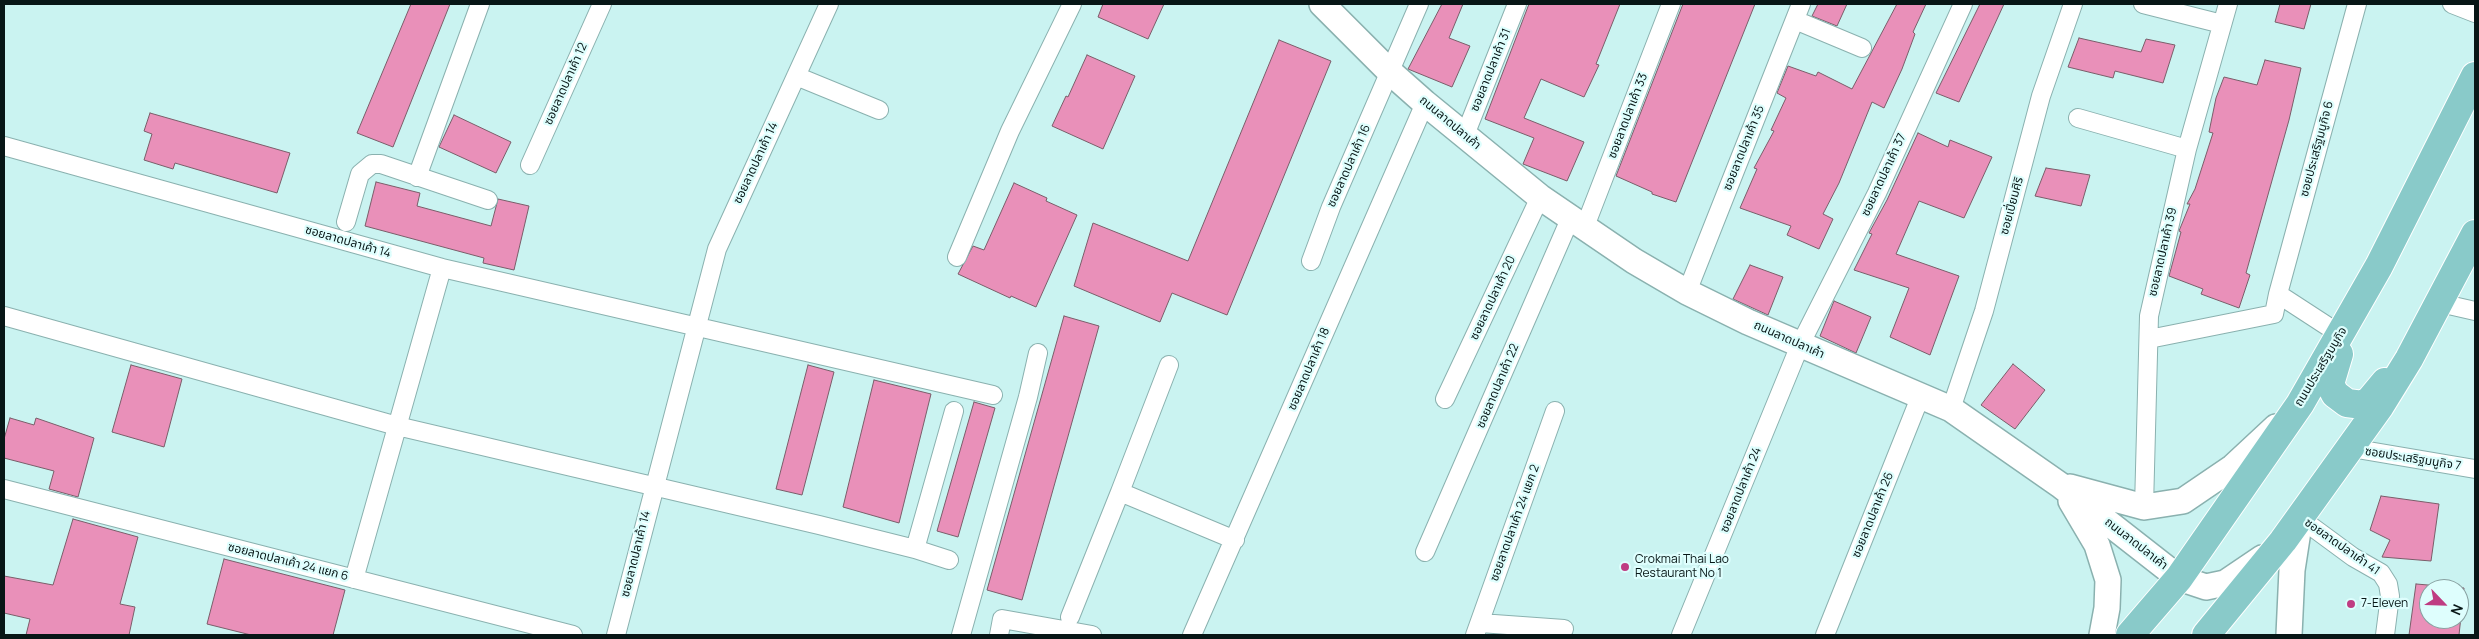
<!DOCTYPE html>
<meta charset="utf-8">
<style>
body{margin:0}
#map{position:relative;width:2479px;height:639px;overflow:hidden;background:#caf3f1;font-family:Manrope,sans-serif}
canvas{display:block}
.frame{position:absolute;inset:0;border:5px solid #071616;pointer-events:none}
.north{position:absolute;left:2419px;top:579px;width:50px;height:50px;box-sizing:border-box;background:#defefd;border:1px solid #88a1a1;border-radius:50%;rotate:114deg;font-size:14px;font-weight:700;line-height:20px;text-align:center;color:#071616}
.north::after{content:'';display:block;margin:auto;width:18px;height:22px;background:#bf3c82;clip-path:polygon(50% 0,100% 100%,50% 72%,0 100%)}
</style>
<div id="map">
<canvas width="2479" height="639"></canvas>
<div class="frame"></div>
<div class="north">N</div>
</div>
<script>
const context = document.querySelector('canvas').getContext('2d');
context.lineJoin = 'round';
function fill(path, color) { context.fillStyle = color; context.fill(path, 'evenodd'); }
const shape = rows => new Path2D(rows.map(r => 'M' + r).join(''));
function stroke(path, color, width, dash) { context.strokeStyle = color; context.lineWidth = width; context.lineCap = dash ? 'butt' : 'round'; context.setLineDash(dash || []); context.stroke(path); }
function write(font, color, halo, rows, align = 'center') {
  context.font = font + ' Manrope,"Noto Sans Thai",sans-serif'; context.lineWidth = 4.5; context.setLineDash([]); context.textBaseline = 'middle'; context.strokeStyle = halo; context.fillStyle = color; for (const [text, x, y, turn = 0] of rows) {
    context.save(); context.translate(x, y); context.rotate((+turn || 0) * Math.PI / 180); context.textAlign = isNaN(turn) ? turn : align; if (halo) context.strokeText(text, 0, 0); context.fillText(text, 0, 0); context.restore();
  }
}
const building = shape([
 [411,4,450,4,393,147,357,133,411,4],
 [1103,4,1164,4,1148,39,1098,17,1103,4],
 [1442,4,1463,4,1449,38,1470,46,1452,87,1408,69,1442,4],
 [1529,4,1620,4,1596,64,1599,65,1584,97,1541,79,1524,118,1584,142,1567,181,1523,164,1534,138,1485,119,1529,4],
 [1683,4,1755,4,1676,202,1652,194,1652,192,1616,176,1683,4],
 [1818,4,1847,4,1837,26,1812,16,1818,4],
 [1897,4,1926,4,1913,32,1915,34,1902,69,1884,108,1872,102,1839,183,1823,214,1833,219,1819,249,1787,235,1791,226,1740,208,1757,169,1754,168,1774,131,1771,130,1786,98,1777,93,1788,66,1816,76,1818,72,1852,89,1897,4],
 [1980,4,2004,4,1959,102,1936,93,1980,4],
 [2280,4,2311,4,2304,29,2275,22,2280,4],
 [2079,38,2141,52,2146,39,2175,45,2163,83,2115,71,2113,78,2068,67,2079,38],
 [1279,40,1331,61,1227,315,1172,293,1160,322,1074,286,1093,223,1188,261,1279,40],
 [1087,55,1135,76,1103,149,1052,126,1066,96,1068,97,1087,55],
 [2265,60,2301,68,2289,120,2246,273,2250,275,2239,308,2201,294,2203,289,2169,276,2181,232,2179,231,2190,204,2187,204,2195,189,2213,133,2209,132,2216,98,2224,77,2257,85,2265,60],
 [150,113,290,153,277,193,175,163,173,169,144,160,152,134,144,131,150,113],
 [454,115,511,142,496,173,439,147,454,115],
 [1918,133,1948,147,1950,140,1992,157,1964,218,1919,201,1896,254,1959,276,1930,355,1890,337,1909,288,1854,270,1872,234,1869,233,1887,200,1918,133],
 [2046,168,2090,175,2081,206,2035,196,2046,168],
 [376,182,420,193,417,206,491,226,498,199,529,206,514,270,483,263,484,258,365,226,376,182],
 [1014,183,1047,198,1046,201,1077,215,1036,307,1011,296,1010,298,958,274,973,246,984,250,1014,183],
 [1750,265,1783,277,1768,315,1733,299,1750,265],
 [1834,301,1871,317,1856,353,1820,336,1834,301],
 [1064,316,1099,326,1022,600,987,590,1064,316],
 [2013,364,2045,390,2015,429,1981,405,2013,364],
 [131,365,182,379,164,447,112,432,131,365],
 [808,365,834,372,802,495,776,489,808,365],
 [874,380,931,394,899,523,843,507,874,380],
 [974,402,995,408,958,537,937,531,974,402],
 [10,418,34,425,36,418,94,438,78,497,49,489,54,471,4,458,4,439,10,418],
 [2381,496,2439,504,2431,561,2382,557,2390,540,2370,530,2381,496],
 [73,519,138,537,120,604,135,607,129,635,26,635,30,619,4,613,4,576,53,585,73,519],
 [224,559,345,590,333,635,251,635,207,624,224,559],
 [2416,584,2464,588,2459,635,2409,635,2416,584],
 [2429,589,2459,589,2459,619,2429,619,2429,589]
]);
const street = shape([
 [2143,4,2222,24],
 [2452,4,2475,13],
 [1795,20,1862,48],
 [796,76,879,110],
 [2078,118,2187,149],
 [1465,135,1517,4],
 [4,146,442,268,993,395],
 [530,165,602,4],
 [417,177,480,4],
 [346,222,360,174,372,164,381,164,488,200],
 [1584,229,1671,4],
 [957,257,1010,131,1072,4],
 [1311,261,1331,207,1419,4],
 [1687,292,1801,4],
 [2440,303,2475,311],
 [4,316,397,426,819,525,915,549,949,560],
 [2341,335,2278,294,2357,4],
 [2149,339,2274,314,2278,294],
 [1169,365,1120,492,1235,540],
 [1445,399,1540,197],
 [1951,409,1984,311,2041,96,2073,4],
 [2351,448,2475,469],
 [4,489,573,635],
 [2144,507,2149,316,2187,149,2228,4],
 [2300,518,2353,557,2381,573,2388,584,2390,596,2385,635],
 [915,549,954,411],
 [1425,552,1570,219],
 [354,579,442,268],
 [1070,617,1120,492],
 [1480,623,1564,629],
 [616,635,717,249,829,4],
 [961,635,1028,397,1038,353],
 [999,635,1002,619,1092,635],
 [1192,635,1425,103],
 [1475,635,1555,411],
 [1681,635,1800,345,1877,193,1963,4],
 [1825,635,1921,395]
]);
const secondary = shape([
 [1322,4,1390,72,1425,103,1540,197,1634,261,1687,292,1748,322,1951,409,2060,485,2179,578,2206,587,2225,583,2262,558],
 [2070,487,2144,507,2183,501,2233,467,2276,427],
 [2071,501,2097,545,2108,580,2107,608,2102,635],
 [2289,635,2292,570,2300,518]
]);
const primary = shape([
 [2339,354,2330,384,2335,394,2347,403,2363,405,2370,400,2385,382],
 [2130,635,2179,578,2300,404,2379,266,2475,76],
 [2206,635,2283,541,2380,406,2409,359,2475,234]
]);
const markers = [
 [1625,567,5,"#bf3c82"],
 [2351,604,5,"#bf3c82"]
];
const streetNames = [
 ["ซอยลาดปลาเค้า 31",1491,70,-68],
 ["ซอยลาดปลาเค้า 12",566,84,-66],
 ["ซอยลาดปลาเค้า 33",1628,116,-69],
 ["ถนนลาดปลาเค้า",1450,123,40],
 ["ซอยลาดปลาเค้า 35",1744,148,-68],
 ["ซอยประเสริฐมนูกิจ 6",2317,149,-75],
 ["ซอยลาดปลาเค้า 14",756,163,-65],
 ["ซอยลาดปลาเค้า 16",1349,166,-66],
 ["ซอยลาดปลาเค้า 37",1884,175,-65],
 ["ซอยเปี่ยมศิริ",2012,206,-75],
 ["ซอยลาดปลาเค้า 14",348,242,16],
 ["ซอยลาดปลาเค้า 39",2163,252,-77],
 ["ซอยลาดปลาเค้า 20",1493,298,-65],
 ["ถนนลาดปลาเค้า",1789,340,24],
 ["ถนนประเสริฐมนูกิจ",2321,367,-59],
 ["ซอยลาดปลาเค้า 18",1309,369,-67],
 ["ซอยลาดปลาเค้า 22",1498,386,-67],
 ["ซอยประเสริฐมนูกิจ 7",2413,459,9],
 ["ซอยลาดปลาเค้า 24",1741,490,-68],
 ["ซอยลาดปลาเค้า 26",1873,515,-68],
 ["ซอยลาดปลาเค้า 24 แยก 2",1515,523,-70],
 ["ถนนลาดปลาเค้า",2136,544,38],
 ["ซอยลาดปลาเค้า 41",2342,547,35],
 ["ซอยลาดปลาเค้า 14",636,554,-76],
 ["ซอยลาดปลาเค้า 24 แยก 6",288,562,14]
];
const poiNames = [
 ["Crokmai Thai Lao",1635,560],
 ["Restaurant No 1",1635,574],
 ["7-Eleven",2361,604]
];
fill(building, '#e990b9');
stroke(building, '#7a5d69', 1);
stroke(street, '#8ab1af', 20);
stroke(secondary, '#8ab1af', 28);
stroke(primary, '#fff', 30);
stroke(street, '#fff', 18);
stroke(secondary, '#fff', 25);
stroke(primary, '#89cac9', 28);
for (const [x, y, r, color] of markers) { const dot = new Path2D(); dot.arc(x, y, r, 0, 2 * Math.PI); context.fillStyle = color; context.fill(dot); stroke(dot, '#defefd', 2); }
write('12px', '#071616', '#defefd', streetNames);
write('12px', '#071616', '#defefd', poiNames, 'left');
</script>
